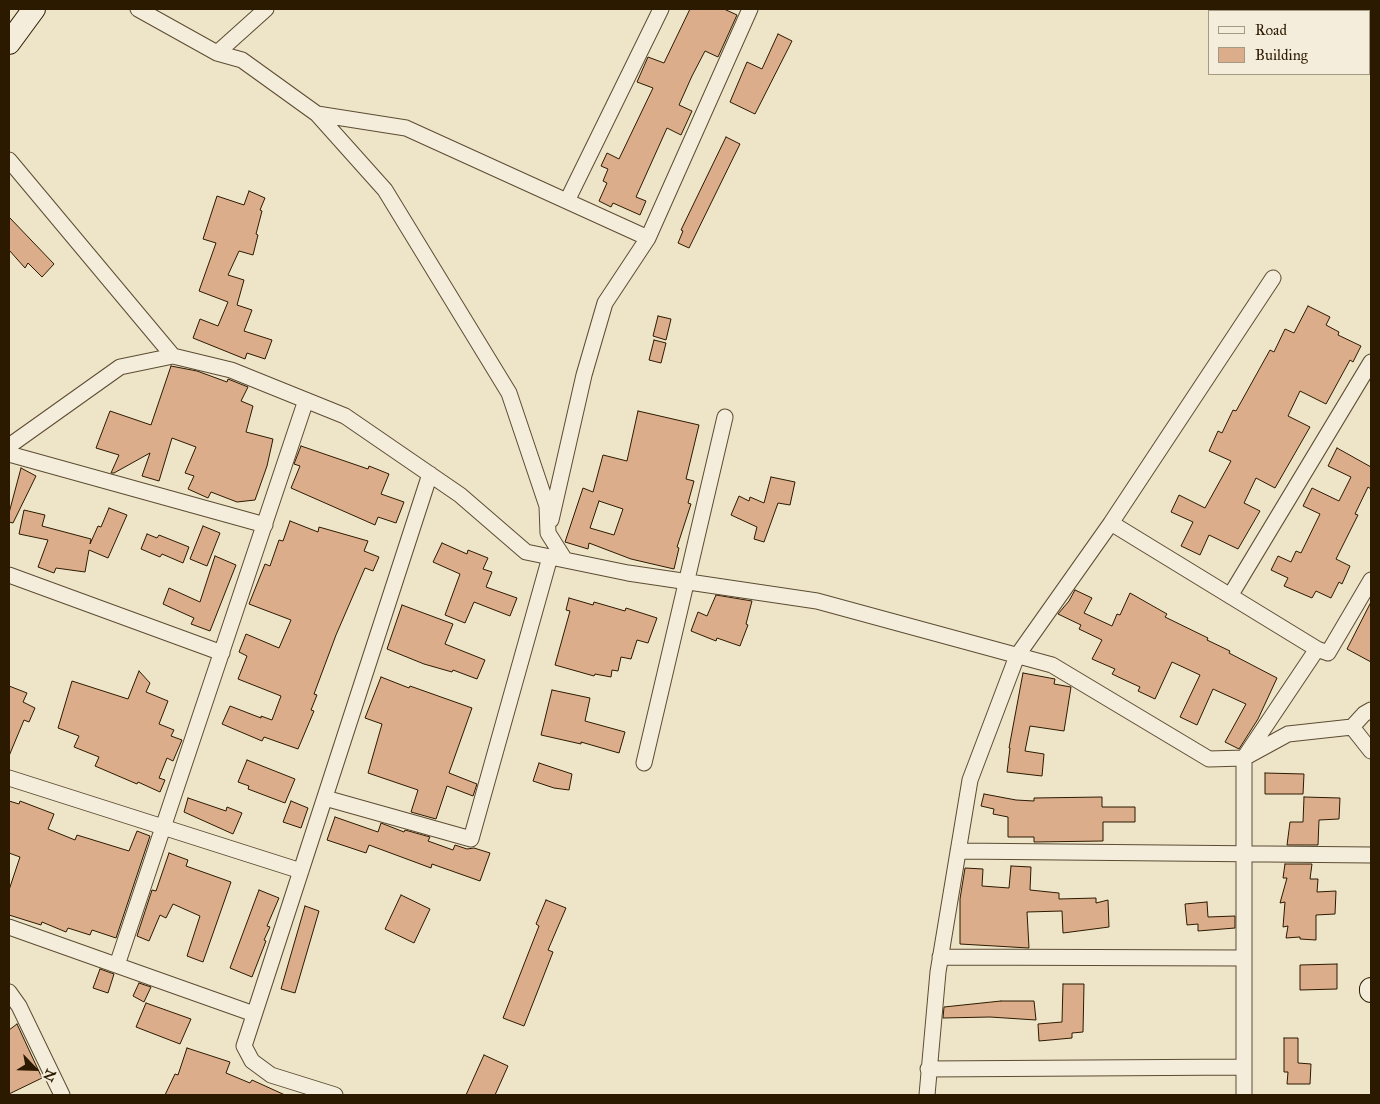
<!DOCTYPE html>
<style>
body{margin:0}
#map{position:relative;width:1380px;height:1104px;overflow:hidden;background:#eee4c8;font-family:"IM FELL Great Primer",serif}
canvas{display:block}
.frame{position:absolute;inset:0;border:10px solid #2c1a00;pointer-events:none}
.legend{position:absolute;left:1208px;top:10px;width:162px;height:65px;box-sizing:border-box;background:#f4eddb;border:1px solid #a49983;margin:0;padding:6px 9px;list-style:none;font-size:15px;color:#2c1a00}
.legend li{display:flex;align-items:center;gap:10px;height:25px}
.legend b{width:25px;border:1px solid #a49983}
.north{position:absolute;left:10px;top:1044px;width:50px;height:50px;-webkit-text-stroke:4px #f4eddb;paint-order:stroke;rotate:114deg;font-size:14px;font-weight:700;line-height:20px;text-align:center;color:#2c1a00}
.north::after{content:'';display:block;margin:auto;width:18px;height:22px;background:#2c1a00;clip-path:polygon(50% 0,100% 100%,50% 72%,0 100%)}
</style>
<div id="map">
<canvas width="1380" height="1104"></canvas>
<div class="frame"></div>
<ul class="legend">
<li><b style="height:6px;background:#f4eddb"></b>Road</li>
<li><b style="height:14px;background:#dbad8b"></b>Building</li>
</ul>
<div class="north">N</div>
</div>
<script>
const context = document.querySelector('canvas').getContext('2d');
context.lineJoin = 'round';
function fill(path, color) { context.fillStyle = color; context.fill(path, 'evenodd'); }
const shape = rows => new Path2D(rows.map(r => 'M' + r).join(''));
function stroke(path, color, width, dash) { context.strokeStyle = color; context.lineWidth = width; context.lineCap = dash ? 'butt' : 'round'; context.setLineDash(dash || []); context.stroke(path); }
const building = shape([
 [690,9,724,9,737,15,718,57,705,51,692,76,679,105,692,111,681,135,667,128,636,197,646,201,640,215,613,203,611,207,599,201,607,183,603,181,608,169,601,166,607,153,619,159,653,88,637,82,648,57,664,63,690,9],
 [778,34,792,41,755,114,730,102,747,62,762,69,778,34],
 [726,137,740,144,689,248,678,243,683,231,681,230,726,137],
 [249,191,265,198,260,210,262,211,256,234,258,235,253,255,239,251,228,275,244,280,237,305,252,310,244,331,272,340,265,359,247,353,245,359,193,338,200,319,218,326,228,302,199,291,216,243,203,239,217,196,244,205,249,191],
 [9,217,54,264,42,277,28,263,25,268,9,250,9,217],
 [1308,306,1330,317,1326,325,1339,332,1338,335,1361,346,1353,362,1350,360,1326,404,1300,391,1288,416,1310,427,1275,488,1256,478,1244,503,1260,511,1238,549,1209,535,1200,555,1181,546,1193,522,1171,512,1179,495,1205,508,1231,461,1209,451,1218,431,1222,433,1233,410,1236,411,1270,350,1274,352,1285,329,1294,333,1308,306],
 [658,316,671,319,666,340,653,336,658,316],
 [654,340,666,343,661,363,649,360,654,340],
 [171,366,197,371,227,382,228,379,248,387,241,401,253,406,246,432,273,439,267,466,255,500,237,502,211,492,208,498,188,489,194,476,185,473,196,447,172,438,159,481,142,476,150,453,114,473,111,473,119,455,96,448,110,411,151,425,171,366],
 [638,411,699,425,686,479,694,481,688,503,691,504,677,547,679,548,674,569,631,559,589,543,588,549,565,542,583,488,593,492,603,455,627,461,638,411],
 [599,501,623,509,614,535,590,528,599,501],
 [301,446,368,469,369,466,389,474,381,494,404,502,396,523,378,517,375,525,291,488,300,466,294,464,301,446],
 [1337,448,1371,467,1371,489,1368,487,1355,514,1358,515,1336,559,1350,566,1342,584,1339,582,1331,598,1316,591,1312,598,1284,586,1288,578,1271,570,1278,556,1291,562,1296,551,1301,553,1320,514,1303,506,1312,488,1339,501,1351,477,1328,466,1337,448],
 [21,468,36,476,13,523,9,522,9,513,21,468],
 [771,477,795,482,790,505,778,503,764,542,754,539,757,527,731,515,739,496,749,501,750,497,764,503,771,477],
 [109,508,127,515,108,558,89,550,85,572,56,568,54,573,38,567,48,540,19,534,24,510,45,515,42,526,91,539,90,544,98,526,101,527,109,508],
 [290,521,318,532,319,527,368,541,364,551,379,557,373,571,365,568,336,635,314,694,317,695,311,710,314,711,298,749,264,737,262,741,222,724,230,706,261,718,261,716,272,720,281,696,238,679,247,656,239,652,246,634,279,648,291,620,249,604,265,564,270,566,279,540,283,541,290,521],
 [203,526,220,533,207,566,190,559,203,526],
 [147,534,157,538,159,535,189,547,183,563,162,554,160,557,141,549,147,534],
 [442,543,467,554,468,550,488,558,483,569,492,572,486,587,517,598,510,616,474,602,465,623,445,615,460,574,433,562,442,543],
 [215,556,236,565,210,631,191,624,194,618,163,604,169,588,200,602,215,556],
 [1075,590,1092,598,1084,613,1112,626,1117,614,1120,615,1130,593,1167,614,1165,617,1208,638,1207,640,1230,651,1229,653,1277,678,1258,719,1239,749,1225,742,1246,704,1213,689,1197,725,1180,717,1200,675,1172,662,1155,699,1138,691,1140,687,1112,674,1115,669,1092,659,1102,640,1079,629,1081,625,1058,614,1069,601,1075,590],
 [716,595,752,601,746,624,748,625,740,646,717,638,716,641,691,631,698,612,707,616,716,595],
 [569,598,593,605,594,602,625,611,626,608,657,618,648,643,637,640,631,659,621,657,618,671,612,670,611,677,595,674,594,676,555,665,570,611,566,610,569,598],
 [1371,602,1371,662,1347,649,1371,602],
 [402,605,453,624,445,644,485,660,477,679,453,670,452,672,424,664,387,649,402,605],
 [139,671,150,683,146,692,168,701,159,724,174,730,171,736,182,740,173,761,167,758,159,778,165,780,160,792,138,782,137,784,95,766,99,757,74,747,79,736,58,728,72,681,128,699,139,671],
 [1023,673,1055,679,1054,684,1071,687,1064,731,1030,726,1025,751,1044,754,1042,776,1007,772,1010,748,1009,748,1023,673],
 [381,677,409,688,410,686,472,708,449,773,477,784,473,796,447,786,436,819,411,812,418,790,368,773,382,724,365,718,381,677],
 [9,686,27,693,23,702,35,708,29,722,24,720,9,756,9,686],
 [552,690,590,698,585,721,625,732,619,753,581,742,581,744,541,735,552,690],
 [247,760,295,779,285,803,248,789,249,786,238,782,247,760],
 [539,763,572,774,569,790,554,788,533,781,539,763],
 [1265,773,1304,774,1303,794,1265,794,1265,773],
 [984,794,1016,800,1034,801,1034,798,1102,797,1102,807,1135,807,1135,822,1103,822,1103,841,1034,842,1034,837,1008,837,1008,817,993,814,994,809,981,806,984,794],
 [1304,797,1340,798,1339,819,1319,820,1318,845,1287,845,1290,822,1303,822,1304,797],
 [188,798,226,811,227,807,242,813,233,834,184,812,188,798],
 [9,801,19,804,20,801,54,814,48,829,75,840,77,835,129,851,137,831,150,836,116,938,92,930,90,935,68,928,66,932,42,922,41,925,9,915,9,890,20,857,9,853,9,801],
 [291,801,308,808,301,828,283,822,291,801],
 [335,817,378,832,381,823,404,832,405,830,430,837,428,841,453,850,455,845,467,849,474,848,490,853,480,881,432,864,431,868,369,845,366,853,327,840,335,817],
 [169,853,188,860,186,866,231,882,203,962,187,956,200,916,173,904,166,918,160,915,149,941,137,936,152,890,156,891,169,853],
 [1285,864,1312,864,1310,879,1318,879,1317,892,1336,891,1335,914,1316,915,1316,940,1300,939,1300,937,1286,938,1288,926,1283,927,1285,902,1280,903,1287,878,1283,878,1285,864],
 [1011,866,1031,867,1030,890,1059,893,1059,899,1096,898,1096,903,1108,900,1109,927,1063,933,1062,911,1027,912,1029,948,960,944,960,899,965,868,983,869,982,886,1009,888,1011,866],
 [259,890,279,898,267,926,270,927,264,940,266,941,252,977,230,968,259,890],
 [401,895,430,909,414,943,385,929,401,895],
 [546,900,566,908,548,950,553,952,524,1026,503,1018,539,926,536,924,546,900],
 [1207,902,1208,917,1235,916,1235,928,1198,931,1198,924,1187,925,1185,904,1207,902],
 [305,906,319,911,295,993,281,989,305,906],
 [1337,964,1337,989,1300,990,1300,965,1337,964],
 [100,969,114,974,108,993,93,988,100,969],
 [139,983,151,987,144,1002,133,996,139,983],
 [1063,984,1084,984,1083,1032,1072,1033,1072,1038,1039,1041,1038,1024,1062,1022,1063,984],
 [1001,1001,1034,1001,1036,1020,990,1017,943,1018,944,1007,1001,1001],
 [146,1003,191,1019,180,1044,136,1027,146,1003],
 [17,1024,42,1078,9,1094,9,1030,17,1024],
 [1284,1038,1298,1038,1298,1063,1311,1064,1310,1084,1287,1084,1288,1072,1284,1072,1284,1038],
 [187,1048,230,1062,226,1073,250,1083,252,1080,285,1095,165,1095,175,1074,178,1075,187,1048],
 [484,1055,508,1066,495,1095,466,1095,484,1055]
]);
const street = shape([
 [138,9,217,53,242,60,317,114,385,190,509,393,547,506,548,533,565,560,628,573,817,601,1052,665,1209,759,1244,758,1288,734,1352,727,1371,751],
 [217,53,266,9],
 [317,114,406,128,648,238],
 [9,160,173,356],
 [567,201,661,9],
 [9,446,120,367,173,356,231,370,345,416,460,495,526,552,565,560],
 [9,454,265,525],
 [551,520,584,375,605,303,648,238,750,9],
 [1111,523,1317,649],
 [9,575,222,653],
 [1230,596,1371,362],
 [1352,727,1364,714,1371,710],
 [644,763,725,417],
 [9,778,301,871],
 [325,798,471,839,550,557],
 [958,851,1371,855],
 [9,927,254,1014],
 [940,957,1244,958],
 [117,965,306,400],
 [9,992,19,1006,62,1095],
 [928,1069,1244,1067],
 [335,1095,271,1075,252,1061,244,1046,430,474],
 [927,1095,938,972,970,780,1017,656,1111,523,1273,278],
 [1244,1095,1244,758,1317,649,1328,653,1371,580]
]);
const secondary = shape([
 [9,43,34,9],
 [1371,989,1371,991]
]);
fill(building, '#dbad8b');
stroke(building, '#2c1a00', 1);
stroke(street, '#5c4c32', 17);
stroke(secondary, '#2c1a00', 24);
stroke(street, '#f4eddb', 15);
stroke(secondary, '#f4eddb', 22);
</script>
